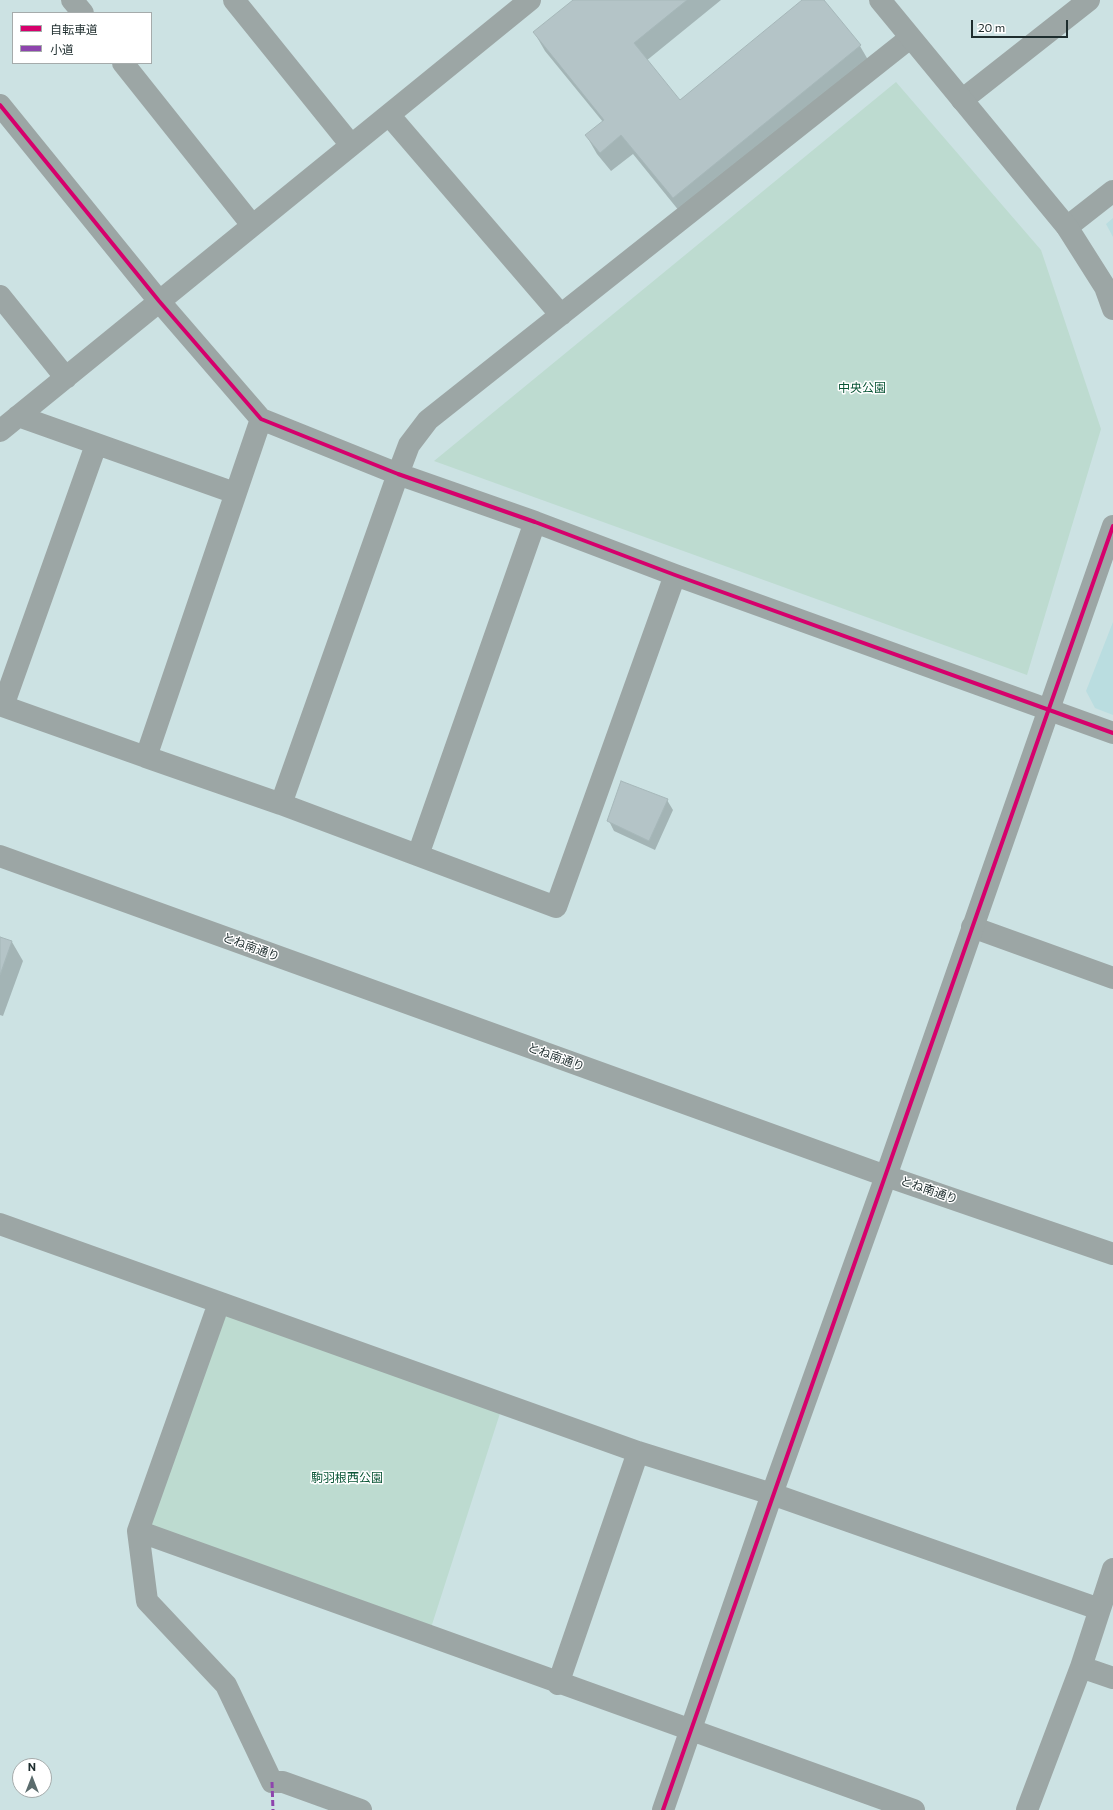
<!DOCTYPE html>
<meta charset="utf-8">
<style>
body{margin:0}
#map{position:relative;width:1113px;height:1810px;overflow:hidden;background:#cce2e3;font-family:Commissioner,"Noto Sans JP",sans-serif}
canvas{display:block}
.legend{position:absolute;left:12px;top:12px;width:140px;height:52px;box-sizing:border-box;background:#fff;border:1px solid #a5abab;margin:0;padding:5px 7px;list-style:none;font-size:12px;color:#1e2d2e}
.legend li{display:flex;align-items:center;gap:8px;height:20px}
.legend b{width:20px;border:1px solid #a5abab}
.north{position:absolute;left:12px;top:1758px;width:40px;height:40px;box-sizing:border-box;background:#fff;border:1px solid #a5abab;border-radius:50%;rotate:0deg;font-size:11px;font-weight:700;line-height:16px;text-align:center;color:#1e2d2e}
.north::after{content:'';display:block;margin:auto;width:14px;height:18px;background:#5b6c6d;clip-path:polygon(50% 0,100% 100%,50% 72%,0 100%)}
.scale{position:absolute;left:971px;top:20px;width:97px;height:18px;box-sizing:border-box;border:2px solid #1e2d2e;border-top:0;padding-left:5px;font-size:12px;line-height:14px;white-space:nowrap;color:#1e2d2e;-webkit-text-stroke:3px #fff;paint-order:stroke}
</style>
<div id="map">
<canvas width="1113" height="1810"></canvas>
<ul class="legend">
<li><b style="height:5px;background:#d6006c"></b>自転車道</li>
<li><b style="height:5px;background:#8e44ad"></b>小道</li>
</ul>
<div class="north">N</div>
<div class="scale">20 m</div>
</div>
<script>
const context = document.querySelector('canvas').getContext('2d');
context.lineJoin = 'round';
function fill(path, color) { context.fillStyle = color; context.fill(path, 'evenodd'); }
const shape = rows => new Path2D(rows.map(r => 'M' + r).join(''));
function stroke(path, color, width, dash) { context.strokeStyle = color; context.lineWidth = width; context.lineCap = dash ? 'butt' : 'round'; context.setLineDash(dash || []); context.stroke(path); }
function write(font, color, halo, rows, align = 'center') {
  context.font = font + ' Commissioner,"Noto Sans JP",sans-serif'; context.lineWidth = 3; context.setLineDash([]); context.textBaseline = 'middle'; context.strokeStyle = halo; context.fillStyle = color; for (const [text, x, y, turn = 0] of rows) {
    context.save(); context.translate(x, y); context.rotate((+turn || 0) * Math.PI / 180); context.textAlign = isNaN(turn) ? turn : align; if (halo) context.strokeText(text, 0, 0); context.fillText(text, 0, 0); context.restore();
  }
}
const built = shape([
 [1113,218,1113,237,1106,224],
 [1113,622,1113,715,1095,708,1086,691]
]);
const green = shape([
 [896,82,1041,250,1101,429,1027,675,434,461],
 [219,1303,503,1404,428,1637,138,1531]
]);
const shadow = shape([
 [574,0,721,0,646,61,679,101,804,0,823,0,860,46,871,65,684,217,633,154,611,171,597,154,586,135,603,122,545,51,534,32],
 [667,800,673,810,655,850,614,831,609,821],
 [0,938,12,942,23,961,3,1016,0,1015]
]);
const building = shape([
 [573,0,687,0,634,43,680,100,802,0,824,0,861,45,673,198,621,135,600,153,585,135,604,120,533,32,573,0],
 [621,781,668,799,649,841,607,821,621,781],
 [0,937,12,941,0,975,0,937]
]);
const minor = shape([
 [72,0,83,13],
 [234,0,351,145],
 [123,63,252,225],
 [962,100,1089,0],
 [0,105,159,301,261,419,398,474,535,522,675,575,1113,733],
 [389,115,561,315],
 [1067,227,1113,191],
 [0,296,66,378],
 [18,416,235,493],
 [0,431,530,0],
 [0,705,146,757,261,419],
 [3,706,96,445],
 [146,757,281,804,556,907,675,575],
 [281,804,398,474,409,445,428,420,910,38],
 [418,855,535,522],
 [972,927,1113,978],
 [0,1224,638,1452,772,1494,1099,1609],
 [219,1303,138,1531,147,1601,226,1685,272,1782,283,1782,361,1810],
 [138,1531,914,1810],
 [1081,1667,1113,1678],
 [558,1684,638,1452],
 [663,1810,772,1494,886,1176],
 [1027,1810,1081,1667,1113,1569]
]);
const tertiary = shape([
 [880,0,1067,227,1105,287,1113,309],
 [0,856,886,1176,1113,1254],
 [886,1176,1113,526]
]);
const quiet = shape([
 [272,1782,273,1810]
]);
const cycleway = shape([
 [0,105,159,301,261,419,398,474,535,522,675,575,1113,733],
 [663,1810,1113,526]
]);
const parkNames = [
 ["中央公園",862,388],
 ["駒羽根西公園",347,1478]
];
const streetNames = [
 ["とね南通り",251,947,20],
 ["とね南通り",556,1057,20],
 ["とね南通り",929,1190,19]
];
fill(built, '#badde0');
fill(green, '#bddbd0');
fill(shadow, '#0003');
fill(building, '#b4c4c7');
stroke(building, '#a6b7b9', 1);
stroke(minor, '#9ca6a5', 22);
stroke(tertiary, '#9ca6a5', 22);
stroke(quiet, '#8e44ad', 3, [6, 3]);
stroke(cycleway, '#d6006c', 4);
write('12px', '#0a5536', '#fff', parkNames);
write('12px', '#1e2d2e', '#fff', streetNames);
</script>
